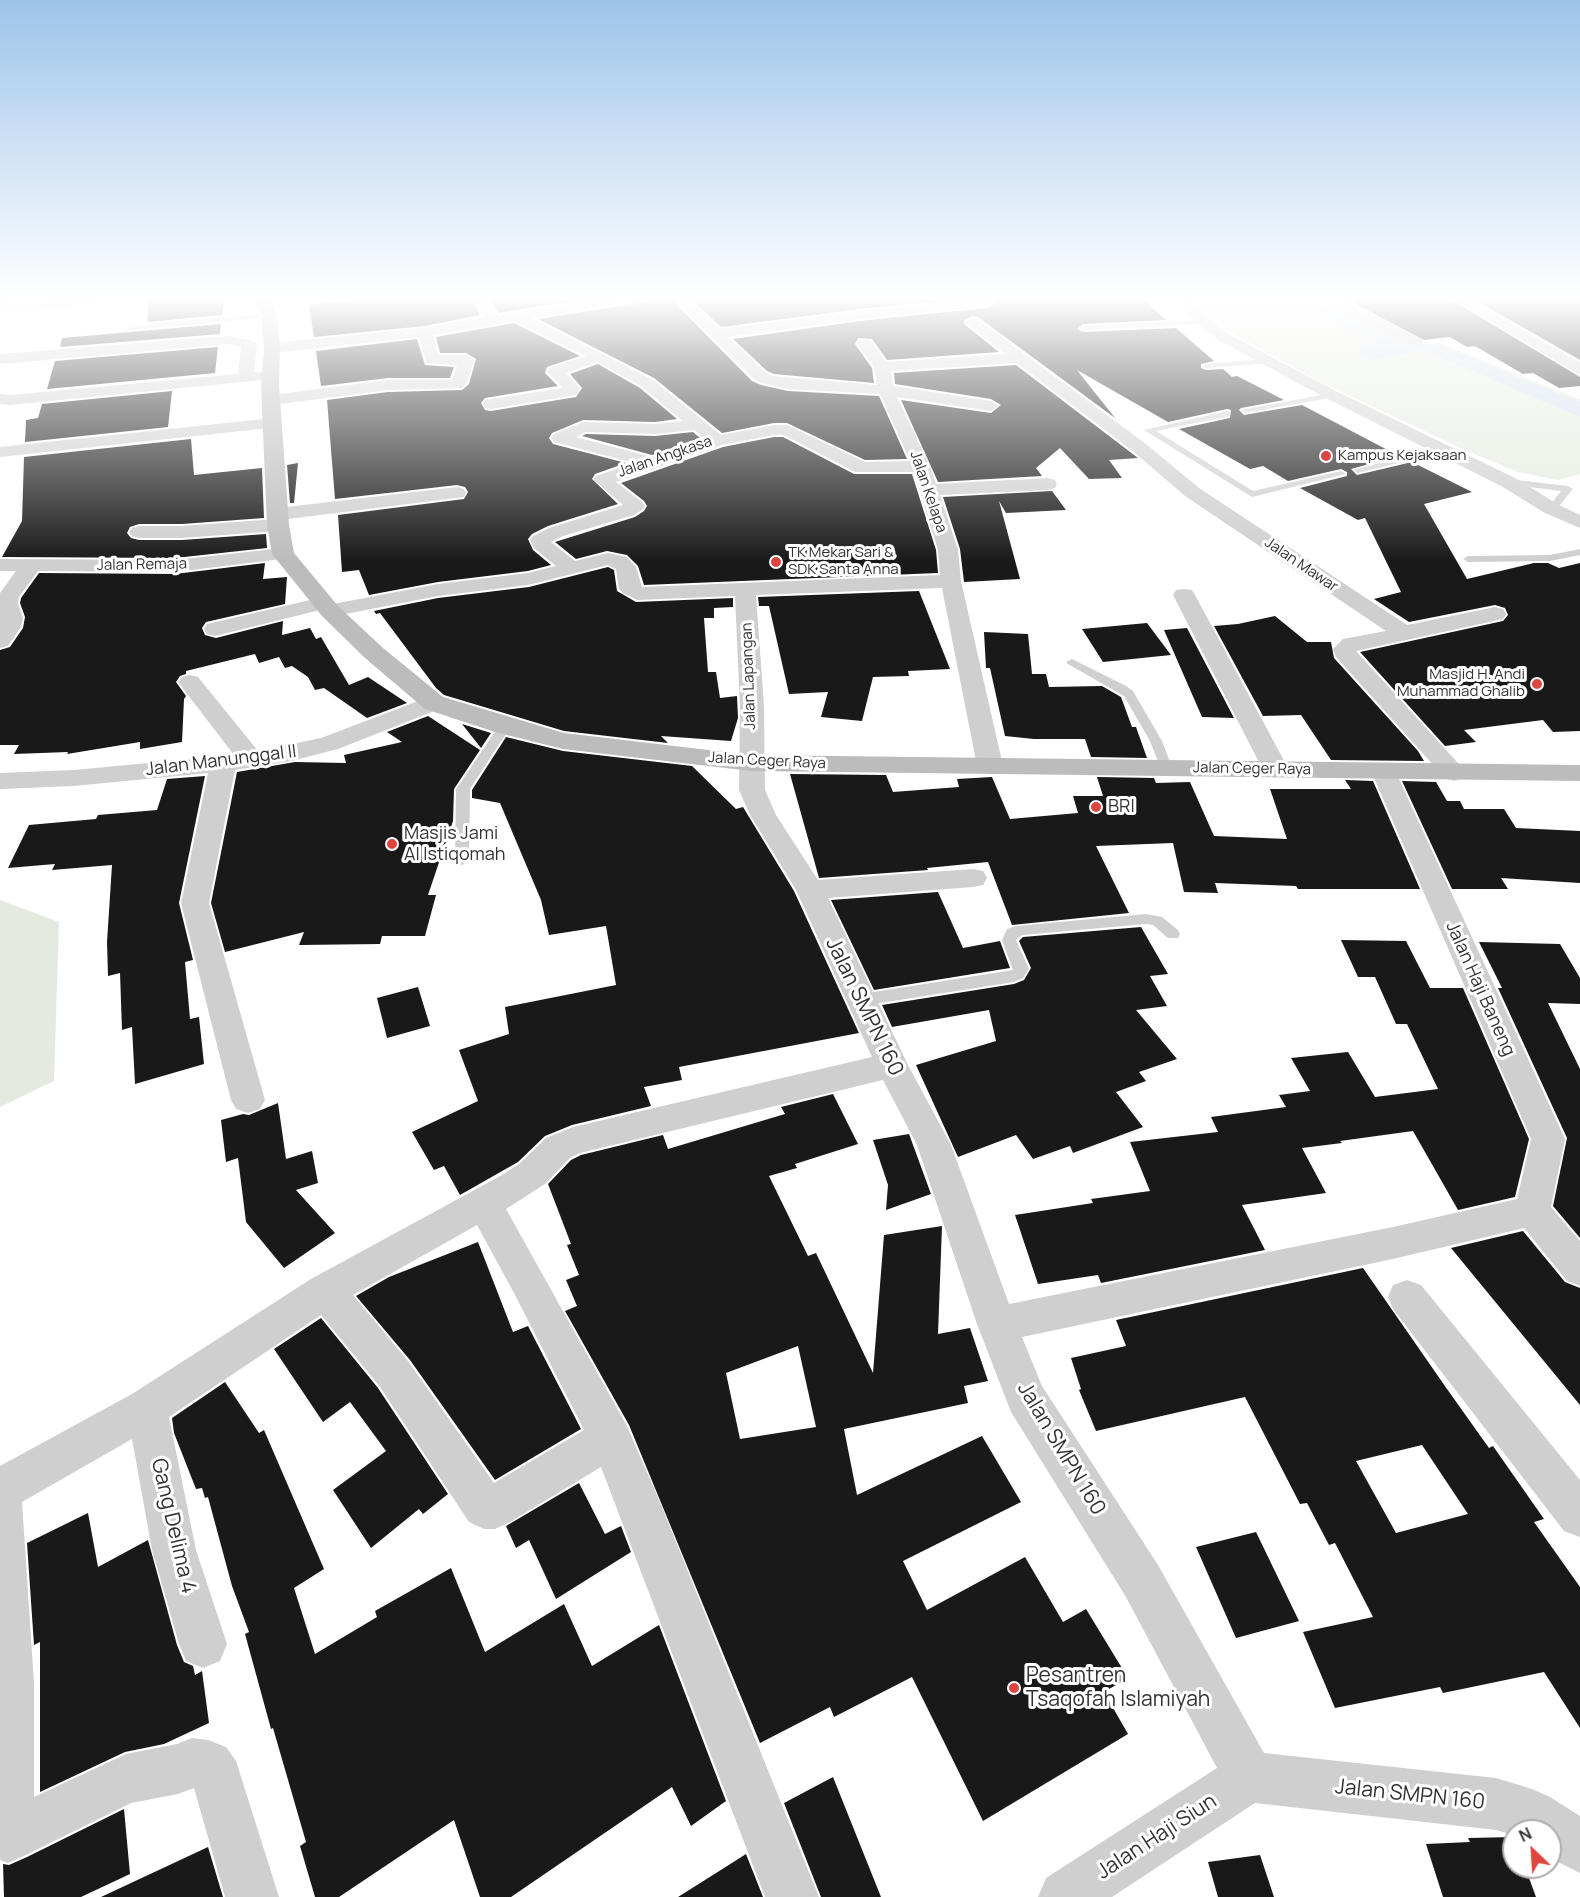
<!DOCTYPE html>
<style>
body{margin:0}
#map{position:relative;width:1580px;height:1897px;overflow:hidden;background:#fff;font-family:Manrope,sans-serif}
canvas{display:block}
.north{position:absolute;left:1502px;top:1819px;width:60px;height:60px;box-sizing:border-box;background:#fff;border:2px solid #adadad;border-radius:50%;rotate:335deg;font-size:16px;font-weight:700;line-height:24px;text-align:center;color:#323232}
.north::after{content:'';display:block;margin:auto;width:21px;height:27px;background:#dd4640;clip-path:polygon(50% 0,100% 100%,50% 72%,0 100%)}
</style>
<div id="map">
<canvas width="1580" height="1897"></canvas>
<div class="north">N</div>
</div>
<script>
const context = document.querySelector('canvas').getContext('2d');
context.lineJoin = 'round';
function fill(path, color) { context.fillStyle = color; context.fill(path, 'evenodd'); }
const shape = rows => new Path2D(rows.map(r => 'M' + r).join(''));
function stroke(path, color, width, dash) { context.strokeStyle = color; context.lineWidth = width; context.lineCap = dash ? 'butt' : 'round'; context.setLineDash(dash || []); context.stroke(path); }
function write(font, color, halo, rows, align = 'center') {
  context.font = font + ' Manrope,sans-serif'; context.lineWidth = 6; context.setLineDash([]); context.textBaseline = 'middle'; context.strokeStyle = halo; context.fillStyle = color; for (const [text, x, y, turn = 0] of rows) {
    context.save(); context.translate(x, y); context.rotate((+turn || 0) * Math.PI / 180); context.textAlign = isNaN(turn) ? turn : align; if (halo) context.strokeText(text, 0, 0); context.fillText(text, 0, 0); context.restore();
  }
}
const green = shape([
 [1193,296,1339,296,1354,314,1422,344,1440,343,1580,399,1580,474,1558,480,1518,472,1465,450,1320,382,1230,332],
 [0,900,59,922,54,1081,0,1107]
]);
const water = shape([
 [1222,296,1299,296,1299,298,1346,313,1417,345,1439,345,1580,402,1580,417,1424,350,1370,360,1359,355,1362,345,1375,344,1364,339,1371,335,1356,330,1351,338,1331,318,1302,308,1281,302,1242,302]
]);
const building = shape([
 [150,296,225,296,222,315,147,322],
 [382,296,470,296,480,315,425,326,314,337,309,305],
 [489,296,602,296,498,313],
 [655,296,668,296,752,381,761,385,788,391,879,396,907,459,865,460,787,423,774,423,722,433,654,378,538,319,646,302],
 [688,296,1139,296,1166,320,1083,324,1077,329,1083,332,1176,328,1214,361,1201,364,1201,368,1206,370,1223,369,1232,377,1237,376,1284,400,1241,408,1239,410,1244,415,1302,405,1399,456,1351,469,1357,475,1412,462,1472,492,1424,504,1467,579,1534,563,1548,563,1559,568,1580,563,1580,731,1553,732,1543,720,1464,730,1476,742,1445,746,1360,652,1503,621,1508,615,1505,608,1495,605,1409,622,1374,599,1401,592,1365,518,1358,520,1300,488,1347,476,1347,472,1341,469,1288,481,1263,466,1250,469,1179,429,1230,418,1231,410,1227,409,1168,422,1077,370,1115,418,978,317,972,316,964,320,964,324,999,352,887,360,872,339,858,338,855,344,872,368,874,383,774,374,767,371,733,339,868,320,987,308,996,303,992,297,868,308,721,327],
 [1350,296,1445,296,1580,377,1580,386,1559,388,1533,373,1523,374,1475,346,1467,347,1450,337,1424,340,1359,306],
 [1468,296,1580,296,1580,360],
 [514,323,580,356,547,367,545,373,558,386,485,398,481,403,485,410,491,411,576,397,582,388,570,374,598,364,640,388,677,419,655,422,583,420,552,433,549,438,553,444,626,463,595,474,592,479,618,504,548,526,532,534,528,539,533,550,551,565,528,571,438,582,369,595,359,570,342,572,338,515,464,499,468,492,465,487,457,485,335,499,327,400,388,392,462,390,469,384,476,359,466,353,440,353,436,337],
 [221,324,220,334,60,347,62,338],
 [417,339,425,365,454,367,450,378,388,378,321,386,316,351],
 [218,347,215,373,47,389,55,361],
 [1016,365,1138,458,1109,460,1122,478,1089,479,1060,448,1036,468,1042,476,938,482,901,400,991,413,1001,405,991,399,895,384,894,373],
 [172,391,168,427,25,442,26,420,38,418,42,404],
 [693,432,700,438,652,455,582,436,586,434,655,436],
 [774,437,783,437,854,474,912,474,936,550,938,573,644,585,638,566,627,555,607,551,576,559,555,542,635,517,644,511,647,506,644,501,621,483,723,447],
 [191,439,194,475,262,468,264,518,182,524,139,524,130,527,127,533,131,538,139,540,182,540,266,534,267,548,175,558,2,557,22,521,24,457],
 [298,463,294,503,290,503,287,465],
 [1052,491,1066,510,1006,513,999,501,1020,579,964,582,960,549,943,497],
 [265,563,263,579,287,577,285,604,206,622,202,628,205,635,216,638,283,621,282,635,310,628,316,639,321,637,349,685,368,677,407,703,367,718,324,688,315,690,308,677,292,666,285,668,279,657,259,663,255,654,186,671,186,674,180,676,176,682,186,696,184,699,182,742,140,749,140,742,67,754,68,752,14,754,19,745,0,745,0,650,10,647,23,628,25,617,20,603,21,598,39,573,175,574],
 [608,567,614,570,617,591,636,602,733,598,733,607,714,608,714,618,704,618,708,672,716,672,720,698,737,696,738,718,731,741,661,736,668,743,564,731,444,695,436,688,380,613,376,614,374,611,438,598,529,587],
 [919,591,950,669,908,671,909,676,873,677,862,721,821,717,828,692,789,694,769,606,759,606,758,597],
 [1275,616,1307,642,1331,642,1334,658,1418,751,1424,761,1331,760,1301,715,1263,716,1214,626,1238,624],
 [1147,623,1171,655,1103,662,1082,629],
 [1187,628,1234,718,1202,717,1164,630],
 [984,632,1028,634,1032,674,1046,674,1049,687,1102,686,1121,697,1132,727,1136,727,1147,758,1091,757,1085,739,1034,739,1005,736,990,668,986,668],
 [428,716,480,750,454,789,453,821,428,895,436,895,425,936,382,936,380,944,299,945,304,932,225,952,211,903,237,772,295,762,346,763,344,755,402,742,387,732],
 [462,724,491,733,481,748],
 [506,737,563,751,692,766,736,809,743,807,794,891,859,1033,679,1067,682,1080,644,1087,651,1106,572,1125,545,1136,518,1162,460,1195,444,1166,434,1170,412,1132,478,1101,459,1050,509,1034,505,1007,616,985,606,926,549,935,541,900,500,803,472,798,472,790],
 [790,774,886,775,893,792,959,787,957,779,992,777,1010,819,1078,813,1073,796,1103,796,1097,777,1154,778,1156,783,1190,782,1214,836,1287,839,1270,789,1351,789,1345,780,1373,781,1420,889,1298,889,1296,886,1215,883,1218,893,1184,892,1173,843,1096,846,1129,913,1012,925,988,862,927,868,928,870,819,878],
 [205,776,179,903,193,960,185,962,190,1019,199,1017,204,1064,135,1084,132,1027,122,1030,120,973,108,976,107,942,112,865,52,870,55,864,8,868,29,825,96,819,98,815,157,810,167,779],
 [1402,781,1436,782,1447,801,1460,801,1464,809,1504,809,1516,828,1580,831,1580,883,1501,878,1508,889,1452,889],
 [938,892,963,948,1000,941,1010,968,874,990,831,900],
 [1141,927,1168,974,1150,976,1167,1006,1136,1010,1177,1059,1139,1072,1146,1081,1116,1092,1143,1127,1073,1153,1070,1146,1033,1159,1016,1135,958,1157,916,1065,996,1041,989,1010,892,1027,882,1005,1014,984,1024,980,1031,968,1019,941,1023,937],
 [1341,940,1406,941,1430,988,1463,988,1529,1139,1515,1197,1458,1210,1413,1131,1340,1141,1342,1143,1302,1148,1326,1193,1242,1205,1265,1250,1101,1283,1098,1275,1038,1284,1015,1215,1093,1203,1091,1199,1150,1191,1130,1142,1218,1132,1211,1117,1286,1107,1279,1095,1310,1091,1291,1058,1348,1052,1375,1097,1438,1089,1407,1024,1396,1024,1375,977,1358,977],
 [1479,942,1560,944,1580,978,1580,1004,1548,1003,1580,1069,1580,1238,1553,1206,1567,1138,1498,988,1502,988],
 [418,987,430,1026,387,1038,377,998],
 [833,1094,858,1144,795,1164,797,1168,769,1176,808,1256,816,1253,873,1373,884,1235,942,1226,938,1334,970,1328,988,1381,964,1386,968,1403,844,1429,857,1495,982,1436,1021,1502,903,1561,927,1610,1025,1557,1063,1622,1086,1609,1128,1678,1104,1692,1128,1734,983,1821,912,1677,834,1717,830,1707,760,1743,629,1425,565,1311,577,1306,566,1280,579,1275,567,1245,571,1244,548,1184,571,1160,581,1155,663,1135,668,1149,785,1114,781,1107],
 [798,1346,816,1427,740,1439,726,1373],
 [278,1103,286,1159,312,1151,318,1183,296,1190,335,1233,284,1268,246,1222,238,1158,226,1162,221,1120,243,1114,249,1115],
 [909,1134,931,1194,886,1210,888,1185,873,1140],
 [1523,1231,1565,1282,1580,1288,1580,1405,1451,1248],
 [478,1242,513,1332,528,1326,581,1429,495,1480,410,1360,356,1296,389,1277],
 [1363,1268,1447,1389,1489,1448,1493,1446,1544,1519,1534,1522,1580,1587,1580,1728,1544,1672,1443,1693,1440,1687,1335,1708,1303,1632,1373,1617,1335,1543,1329,1545,1307,1503,1300,1504,1245,1397,1096,1431,1079,1390,1081,1389,1071,1358,1126,1346,1116,1320],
 [1422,1445,1468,1514,1396,1533,1356,1461],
 [321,1318,378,1388,448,1494,423,1514,419,1509,371,1548,333,1490,386,1451,350,1402,323,1422,274,1349],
 [225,1382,259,1433,264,1430,324,1569,294,1588,315,1654,377,1617,375,1611,451,1568,485,1652,564,1604,592,1666,659,1625,726,1801,691,1826,672,1787,511,1897,480,1897,454,1820,339,1897,315,1897,300,1846,306,1842,273,1728,271,1729,245,1634,249,1632,232,1586,208,1497,205,1498,202,1488,196,1489,174,1433,172,1418],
 [579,1483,605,1534,621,1526,631,1552,556,1599,529,1540,516,1548,506,1526],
 [88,1513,98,1567,148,1540,177,1645,184,1662,193,1666,195,1675,202,1671,209,1723,164,1744,125,1752,40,1792,40,1642,34,1645,27,1543],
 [1256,1532,1299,1621,1236,1638,1196,1547],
 [833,1777,881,1897,821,1897,784,1803],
 [124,1809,130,1874,81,1897,4,1897,3,1864,9,1865,27,1857],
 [1514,1837,1514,1867,1525,1867,1536,1897,1443,1897,1426,1844,1470,1842,1468,1838],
 [208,1847,223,1897,101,1897],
 [746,1854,763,1897,678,1897,724,1868],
 [1260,1855,1274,1897,1218,1897,1208,1862]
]);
const lane = shape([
 [312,296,352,297,266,306,262,304,312,296],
 [269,313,272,317,129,330,125,328,129,326,269,313],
 [1204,320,1207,324,1083,330,1079,328,1083,326,1204,320],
 [1266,359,1270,361,1269,363,1206,368,1202,366,1206,364,1266,359],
 [1332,393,1335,393,1335,397,1245,413,1241,410,1332,393],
 [1227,411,1230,412,1230,416,1156,431,1253,491,1341,471,1346,474,1252,497,1144,430,1227,411],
 [1444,446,1447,447,1447,451,1358,473,1353,470,1444,446],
 [1508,479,1568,486,1573,489,1555,511,1552,512,1547,509,1561,491,1505,484,1503,482,1508,479],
 [1580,549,1580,555,1550,561,1468,562,1463,559,1468,556,1550,555,1580,549],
 [1072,659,1126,686,1133,691,1162,741,1172,767,1171,770,1161,770,1160,767,1150,741,1124,696,1068,664,1066,662,1072,659],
 [505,722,511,726,470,789,469,861,462,865,457,864,455,861,456,789,501,723,505,722],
 [1146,914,1162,917,1178,930,1180,934,1178,938,1168,938,1153,925,1146,924,1022,935,1016,940,1029,969,1023,978,1014,982,861,1006,855,1004,853,1000,855,996,861,994,1013,970,1002,940,1007,929,1016,926,1146,914]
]);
const street = shape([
 [0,296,11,296,9,304,92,296,141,296,134,300,1,313,0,296],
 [472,296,486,296,497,315,616,296,653,296,646,300,531,318,653,380,721,435,774,425,787,425,865,462,910,461,880,394,788,389,762,383,754,379,670,296,685,296,720,329,868,310,992,299,994,302,987,306,868,318,728,337,766,373,773,376,877,385,874,367,857,343,860,340,870,340,886,362,1005,354,965,322,972,318,977,319,1146,444,1199,488,1407,625,1495,607,1503,609,1506,614,1503,619,1356,651,1467,773,1463,778,1454,781,1445,778,1336,657,1333,649,1343,639,1386,631,1185,496,1134,452,1017,363,891,371,893,386,991,401,999,406,991,411,897,397,930,466,936,484,1048,478,1055,480,1057,484,1055,488,1048,490,940,495,958,550,961,581,1003,766,999,771,990,774,981,771,977,766,942,588,756,595,764,707,765,790,776,815,818,880,973,869,983,871,987,878,983,885,973,887,828,898,908,1065,951,1145,1009,1304,1393,1227,1517,1199,1531,1139,1371,771,1375,766,1384,763,1393,766,1565,1139,1551,1207,1580,1241,1580,1286,1567,1281,1524,1228,1393,1259,1022,1337,1042,1386,1158,1565,1264,1753,1496,1778,1532,1789,1550,1797,1580,1816,1580,1873,1550,1858,1550,1831,1514,1831,1514,1835,1496,1830,1255,1803,1112,1897,1038,1897,1046,1878,1217,1768,1126,1597,1011,1412,977,1324,917,1145,883,1080,580,1153,570,1158,545,1184,506,1209,627,1426,662,1507,819,1897,765,1897,601,1467,510,1522,495,1529,484,1529,469,1522,380,1387,321,1315,169,1417,196,1550,227,1644,220,1661,203,1668,186,1661,179,1644,152,1550,132,1439,22,1502,34,1683,34,1797,126,1754,177,1744,192,1738,208,1740,226,1747,236,1761,279,1897,225,1897,194,1788,178,1794,131,1803,26,1855,8,1863,0,1860,0,1466,132,1394,311,1279,502,1175,519,1164,546,1138,573,1127,872,1057,796,890,750,815,739,790,740,707,735,596,637,600,623,593,619,589,616,569,608,565,528,585,438,596,330,617,322,616,320,610,215,636,207,634,204,629,207,624,323,597,331,598,333,604,438,584,528,573,556,566,534,548,530,540,533,536,549,528,623,505,594,480,596,476,634,463,554,442,551,438,554,434,583,422,655,424,683,421,641,386,598,362,566,373,580,388,576,395,491,409,485,408,483,404,485,400,491,399,563,388,547,371,549,368,586,356,514,321,433,335,438,355,466,355,474,360,467,383,462,388,388,390,272,405,264,400,272,395,388,380,452,380,457,365,426,363,419,337,272,353,264,348,272,343,425,328,484,317,472,296],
 [694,430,705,439,652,457,576,437,586,432,655,434,694,430],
 [774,435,784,435,855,472,914,472,938,550,940,575,642,587,636,567,627,557,608,553,575,561,551,542,563,536,634,515,642,510,645,506,642,502,616,482,722,445,774,435],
 [477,1225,514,1293,584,1430,494,1483,408,1361,353,1295,477,1225],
 [1173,296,1188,296,1209,319,1230,335,1338,392,1515,478,1559,505,1580,515,1580,528,1545,513,1501,486,1326,398,1220,341,1199,325,1173,296],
 [1332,296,1347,296,1358,308,1421,339,1423,342,1421,345,1411,345,1348,314,1332,296],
 [1447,296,1464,296,1580,363,1580,375,1447,296],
 [229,336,254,341,257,344,254,372,272,373,274,376,272,379,10,405,0,404,0,394,10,395,238,374,241,347,229,344,0,364,0,354,229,336],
 [273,418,279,419,281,423,279,427,0,457,0,447,273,418],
 [457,487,464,489,466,493,464,497,280,520,285,521,288,525,285,529,278,531,182,538,139,538,132,536,129,532,132,528,139,526,182,526,276,519,268,514,271,510,278,508,457,487],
 [283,548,290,550,293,554,290,558,175,572,38,571,19,597,18,603,23,618,21,627,8,646,0,648,0,593,16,571,0,571,0,559,175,560,283,548],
 [1184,589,1192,590,1195,595,1288,768,1284,773,1275,776,1266,773,1262,768,1173,595,1176,590,1184,589],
 [190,675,198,677,258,751,321,738,426,698,434,696,442,698,446,703,442,708,338,749,291,761,235,770,209,903,265,1100,260,1109,248,1113,236,1109,231,1100,181,903,208,773,74,786,0,789,0,773,74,770,234,755,178,682,182,677,190,675],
 [1407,1280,1421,1285,1580,1480,1580,1537,1564,1531,1393,1309,1388,1297,1393,1285,1407,1280]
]);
const secondary = shape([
 [253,296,269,296,277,315,280,348,279,385,289,525,294,553,338,606,383,648,443,697,564,733,751,755,1580,765,1580,781,751,771,563,749,495,732,425,709,365,658,322,616,272,554,267,525,261,385,264,348,261,315,253,296]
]);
const markers = [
 [1326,456,6,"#dd4640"],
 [776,562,6,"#dd4640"],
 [1537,684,6,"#dd4640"],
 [1096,807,6,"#dd4640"],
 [392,844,6,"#dd4640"],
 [1014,1688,6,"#dd4640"]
];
const farPoinames = [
 ["Kampus Kejaksaan",1338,456],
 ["TK Mekar Sari &",788,553],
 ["SDK Santa Anna",788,570],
 ["Masjid H. Andi",1525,675,"right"],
 ["Muhammad Ghalib",1525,692,"right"]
];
const farStreetnames = [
 ["Jalan Angkasa",665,457,-19],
 ["Jalan Kelapa",928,492,71],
 ["Jalan Remaja",142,565,-1],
 ["Jalan Mawar",1301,565,34],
 ["Jalan Lapangan",749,676,-92],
 ["Jalan Ceger Raya",767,761,3],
 ["Jalan Ceger Raya",1252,769,1]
];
const streetNames = [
 ["Jalan Manunggal II",221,761,-7],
 ["Jalan Haji Baneng",1480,989,66]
];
const poiNames = [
 ["BRI",1108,807],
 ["Masjis Jami",404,834],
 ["Al Istiqomah",404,855]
];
const nearStreetnames = [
 ["Jalan SMPN 160",864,1007,64],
 ["Jalan SMPN 160",1061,1449,59],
 ["Gang Delima 4",173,1526,77],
 ["Jalan SMPN 160",1410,1795,6],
 ["Jalan Haji Siun",1157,1837,-33]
];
const nearPoinames = [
 ["Pesantren",1026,1676],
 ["Tsaqofah Islamiyah",1026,1700]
];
fill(green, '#e4ebde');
fill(water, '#cfddec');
fill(building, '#191919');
fill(lane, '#cfcfcf');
fill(street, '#cfcfcf');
fill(secondary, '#bcbcbc');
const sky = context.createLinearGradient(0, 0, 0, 562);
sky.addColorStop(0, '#9ec4ea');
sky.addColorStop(0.53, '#fff');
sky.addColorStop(1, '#ffffff00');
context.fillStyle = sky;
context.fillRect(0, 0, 1580, 562);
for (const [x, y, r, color] of markers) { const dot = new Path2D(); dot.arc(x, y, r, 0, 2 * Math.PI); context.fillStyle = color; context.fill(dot); stroke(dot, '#fff', 2); }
write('15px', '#323232', '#fff', farPoinames, 'left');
write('15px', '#323232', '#fff', farStreetnames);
write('18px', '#323232', '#fff', streetNames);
write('18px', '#323232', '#fff', poiNames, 'left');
write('21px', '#323232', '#fff', nearStreetnames);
write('21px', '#323232', '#fff', nearPoinames, 'left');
</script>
